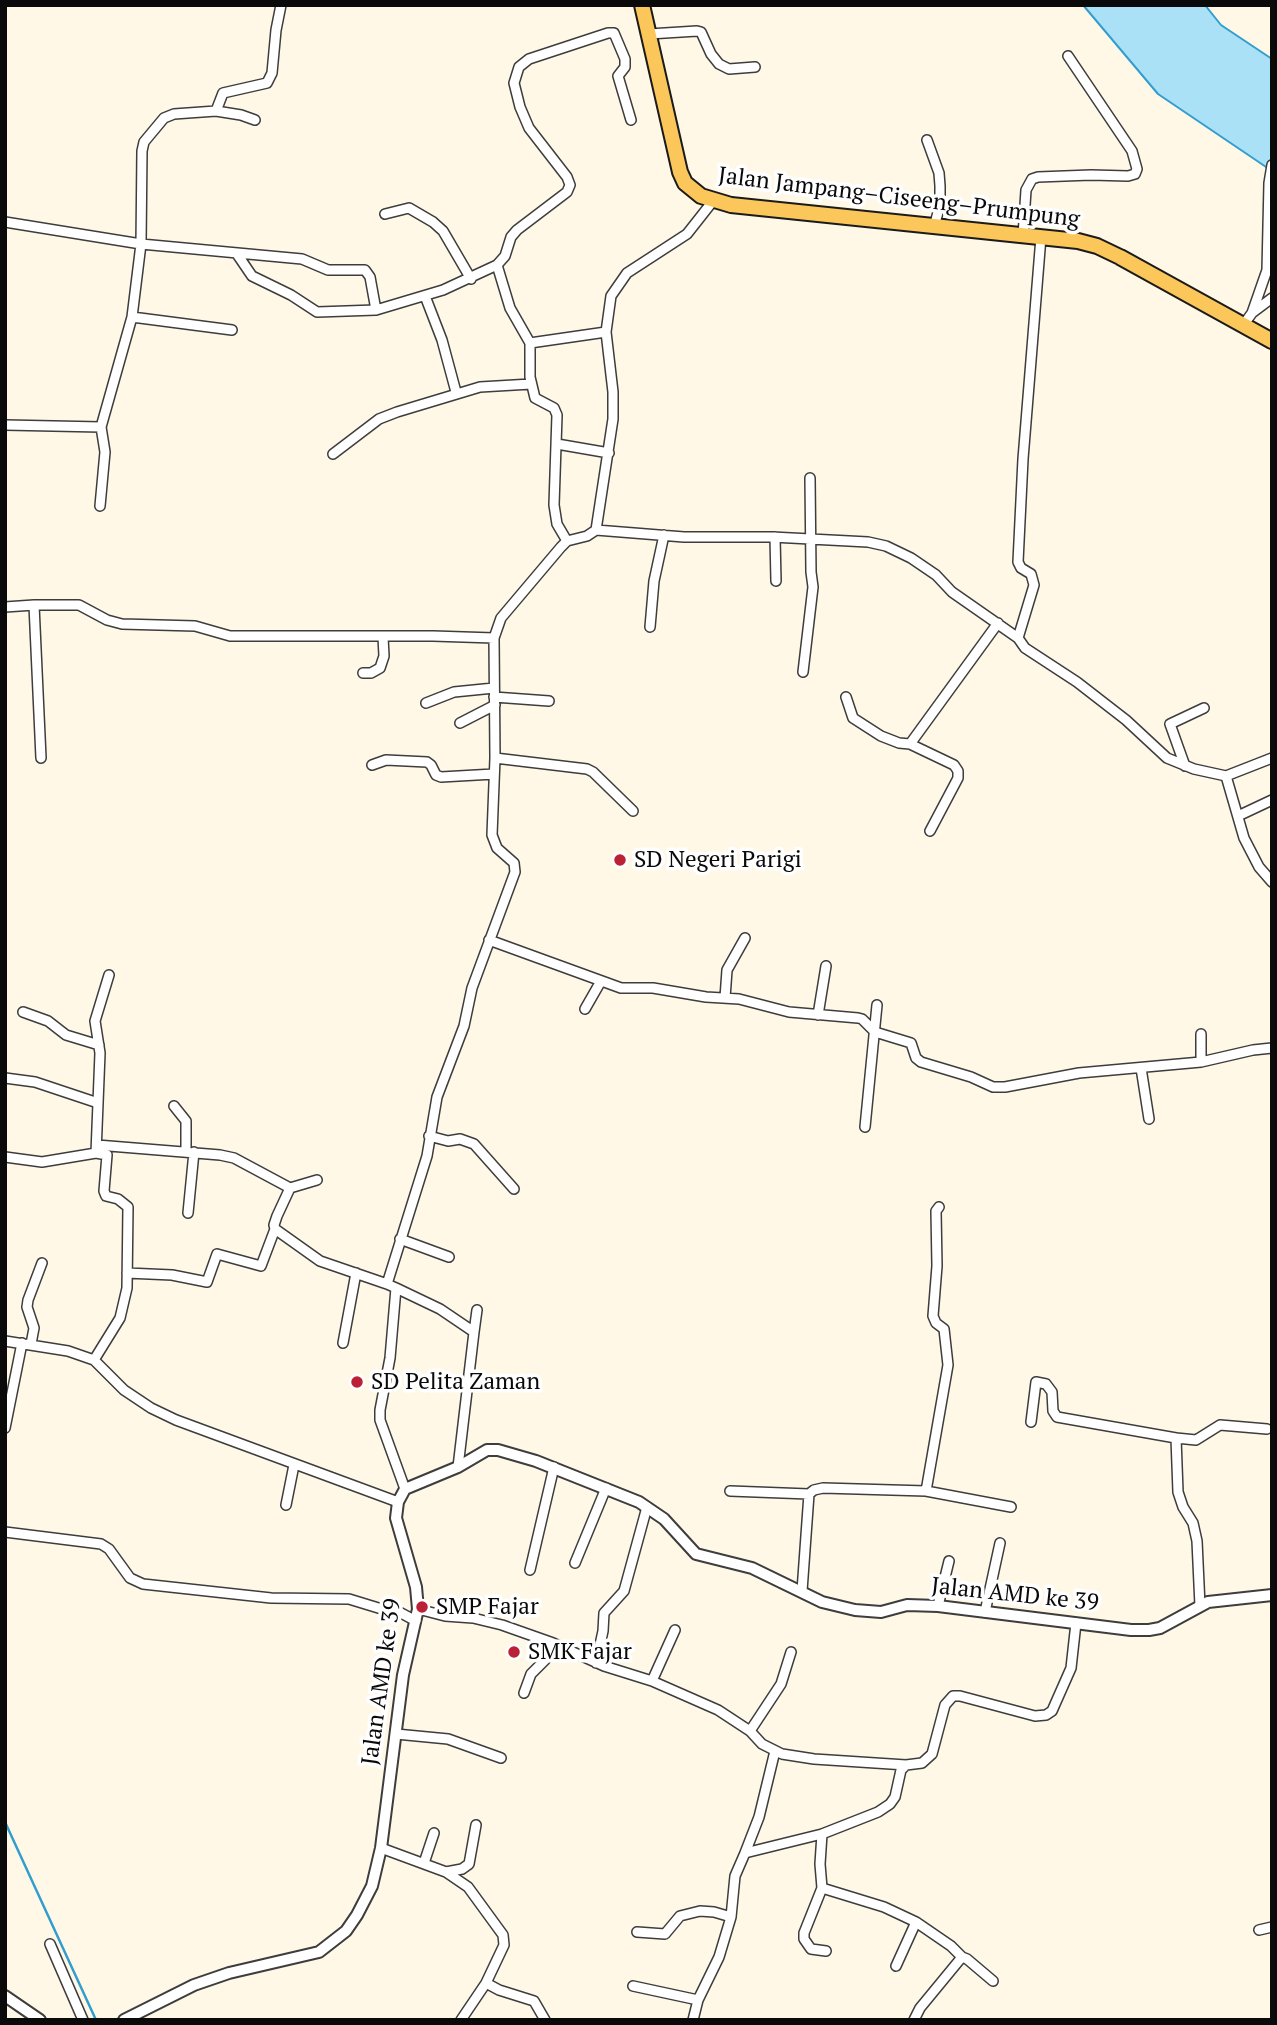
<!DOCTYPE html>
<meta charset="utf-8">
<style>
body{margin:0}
#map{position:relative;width:1277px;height:2025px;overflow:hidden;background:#fff8e7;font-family:"PT Serif",serif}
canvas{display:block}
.frame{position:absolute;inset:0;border:7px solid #0a0a0a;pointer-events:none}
</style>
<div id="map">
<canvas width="1277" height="2025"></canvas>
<div class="frame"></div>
</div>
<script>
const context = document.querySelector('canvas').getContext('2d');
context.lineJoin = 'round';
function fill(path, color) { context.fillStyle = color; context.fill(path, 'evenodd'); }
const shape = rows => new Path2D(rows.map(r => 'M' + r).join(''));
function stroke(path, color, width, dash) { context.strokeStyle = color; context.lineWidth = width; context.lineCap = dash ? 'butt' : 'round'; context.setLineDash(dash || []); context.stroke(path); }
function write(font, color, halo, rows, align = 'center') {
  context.font = font + ' "PT Serif",serif'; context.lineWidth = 7; context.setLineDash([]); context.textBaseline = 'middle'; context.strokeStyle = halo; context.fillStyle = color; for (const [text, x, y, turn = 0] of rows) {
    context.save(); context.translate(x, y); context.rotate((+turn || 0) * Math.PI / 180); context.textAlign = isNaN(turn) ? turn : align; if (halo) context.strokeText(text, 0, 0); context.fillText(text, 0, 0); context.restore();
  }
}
const water = shape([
 [1083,5,1205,5,1221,25,1272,59,1272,171,1158,94,1083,5]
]);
const stream = shape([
 [5,1822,96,2020]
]);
const minor = shape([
 [649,34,697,31,701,32,711,54,719,64,729,69,755,67],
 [216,111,223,93,267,83,272,73,276,30,281,5],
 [927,140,939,173,940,186,940,205,934,227],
 [385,214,409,208,433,222,443,231,471,279],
 [5,222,141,244,302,259,328,270,365,270,370,277,376,310,443,290,497,265,510,308,530,343,606,332],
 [1023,236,1026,190,1032,179,1038,177,1091,175,1128,176,1135,174,1137,169,1132,151,1068,56],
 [237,254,252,276,291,295,317,312,376,310],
 [497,265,505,256,511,237,517,230,567,192,570,185,567,177,529,128,520,107,514,83,519,67,529,59,608,33,614,33,625,59,625,67,618,76,631,120],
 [425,296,442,340,456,392],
 [1252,313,1272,298],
 [132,317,232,330],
 [1244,324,1252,313,1267,270,1269,183,1272,165],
 [530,343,530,377,535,398,554,408,557,415,554,505,557,524,567,541],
 [5,425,101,427,132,317,141,244,142,151,144,142,164,118,174,114,216,111,241,115,255,120],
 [557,444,609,453],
 [333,454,379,419,397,412,480,387,531,384],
 [100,506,105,452,101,427],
 [596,530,684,537,772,537,868,542,886,546,911,558,936,575,952,592,1018,638,1025,648,1077,682,1126,720,1167,758,1194,769,1226,776,1244,838,1259,867,1272,882],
 [775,537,776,581],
 [34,605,41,758],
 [5,607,34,605,79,605,107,620,122,624,195,626,230,636,433,636,494,638],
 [650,627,654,581,664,535],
 [1018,638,1034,585,1031,574,1021,568,1018,562,1023,459,1041,237],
 [803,672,813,587,811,572,810,478],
 [363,673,371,673,380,668,384,656,383,637],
 [494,697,549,701],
 [846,697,853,718,881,736,899,743,910,744],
 [426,703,454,692,494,688],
 [460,723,495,705],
 [495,758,587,769,593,772,633,811],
 [372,765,386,760,427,762,431,765,436,775,441,777,494,774],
 [1185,766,1170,724,1204,708],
 [1226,776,1272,758],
 [1238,816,1272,800],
 [930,831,958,778,958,771,954,765,910,744,998,623],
 [489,940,621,988,653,988,706,997,739,999,789,1012,858,1018,862,1019,875,1032,911,1043,916,1058,921,1062,971,1077,993,1087,1005,1087,1079,1073,1201,1062,1253,1050,1272,1048],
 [725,998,727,970,745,938],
 [585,1009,601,981],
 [23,1012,48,1021,66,1035,99,1045],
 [818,1015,826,966],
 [1201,1034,1201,1062],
 [1141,1068,1149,1119],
 [5,1078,35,1082,98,1103],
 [174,1106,186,1121,186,1152],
 [865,1127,877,1005],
 [429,1136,448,1141,460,1139,474,1144,514,1189],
 [97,1145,220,1155,234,1158,290,1188],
 [5,1157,42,1162,96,1153],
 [317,1180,290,1188,277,1216,274,1225,275,1229,320,1261,387,1284],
 [188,1213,194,1152],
 [400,1239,449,1257],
 [127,1273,172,1275,207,1282,217,1254,261,1266,275,1229],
 [396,1288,440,1309,474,1332,458,1467],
 [474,1332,477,1310],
 [5,1341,68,1351,94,1360,124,1390,151,1408,176,1420,398,1502],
 [343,1343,356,1273],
 [31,1344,34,1328,27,1307,28,1300,42,1263],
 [94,1360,120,1318,127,1288,128,1207,118,1199,106,1196,104,1191,107,1155,96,1153,100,1053,95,1021,109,975],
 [1031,1422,1036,1382,1046,1384,1052,1392,1053,1411,1057,1417,1176,1438,1178,1492,1183,1507,1193,1523,1197,1541,1200,1606],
 [5,1428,22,1343],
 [1176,1438,1196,1440,1220,1425,1267,1429],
 [405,1489,380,1420,380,1410,390,1358,396,1288,387,1284,427,1156,437,1097,464,1026,472,988,515,872,514,863,497,848,492,835,495,758,494,638,501,618,561,547,567,541,587,536,596,530,613,419,613,392,606,332,611,296,627,273,687,234,713,201],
 [730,1491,809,1494],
 [926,1491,1011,1507],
 [286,1505,294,1465],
 [5,1532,101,1544,109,1549,130,1578,143,1584,271,1598,349,1599,385,1610,401,1613,416,1621],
 [575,1563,606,1488],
 [530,1570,554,1467],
 [802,1591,809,1494,814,1490,823,1488,926,1491,948,1365,944,1329,936,1323,933,1316,937,1266,936,1211,939,1207],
 [938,1606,949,1561],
 [418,1609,445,1616,473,1618,502,1625,553,1643,604,1666,652,1681,718,1710,750,1731,762,1744,782,1754,814,1759,906,1765,922,1763,932,1754,945,1705,953,1696,960,1696,1035,1716,1046,1715,1052,1711,1071,1668,1076,1623],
 [985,1612,1000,1543],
 [596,1663,603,1631,604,1613,624,1591,647,1507],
 [652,1681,675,1630],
 [524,1693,531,1674,545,1660,553,1643],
 [750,1731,781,1684,791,1652],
 [396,1734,448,1739,501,1758],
 [822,1834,820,1864,822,1888,804,1933,804,1939,811,1949,826,1951],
 [381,1848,446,1872,468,1887,503,1935,504,1945,486,1983,461,2020],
 [745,1853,759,1817,775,1751],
 [424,1863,434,1833],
 [446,1872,462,1869,469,1864,476,1825],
 [822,1888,884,1907,916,1922,951,1946,962,1957,967,1959,993,1981],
 [1259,1930,1272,1927],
 [637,1932,665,1934,680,1916,700,1911,714,1912,731,1917],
 [50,1944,83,2020],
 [896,1966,916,1922],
 [486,1983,499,1990,534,2001,545,2020],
 [633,1986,698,2000],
 [693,2020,698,2000,719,1957,731,1917,735,1876,745,1853,822,1834,878,1812,890,1804,895,1797,901,1770,906,1765],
 [914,2020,920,2008,962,1957]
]);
const tertiary = shape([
 [5,1996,40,2020],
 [124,2020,194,1985,229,1973,319,1952,346,1931,357,1915,372,1886,381,1848,403,1675,418,1609,416,1587,396,1518,398,1502,405,1489,458,1467,487,1450,498,1450,536,1461,639,1502,664,1519,696,1554,752,1568,822,1602,855,1610,881,1612,907,1605,938,1606,1131,1630,1149,1630,1160,1628,1208,1602,1272,1595]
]);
const primary = shape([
 [642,5,680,172,685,183,701,196,731,205,1078,241,1097,246,1120,257,1272,341]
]);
const markers = [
 [620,860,7,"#bb2136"],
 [357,1382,7,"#bb2136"],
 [422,1607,7,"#bb2136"],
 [514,1652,7,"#bb2136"]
];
const streetNames = [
 ["Jalan Jampang–Ciseeng–Prumpung",899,198,7],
 ["Jalan AMD ke 39",1015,1595,6],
 ["Jalan AMD ke 39",382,1682,-82]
];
const poiNames = [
 ["SD Negeri Parigi",634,860],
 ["SD Pelita Zaman",371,1382],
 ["SMP Fajar",436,1607],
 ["SMK Fajar",528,1652]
];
fill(water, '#abe1f7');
stroke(water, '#319ecf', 2);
stroke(stream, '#319ecf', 2.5);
stroke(minor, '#3d3d3d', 12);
stroke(tertiary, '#3d3d3d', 14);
stroke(primary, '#1b1b1b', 18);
stroke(minor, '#fff', 9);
stroke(tertiary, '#fff', 10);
stroke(primary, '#fbc65a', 14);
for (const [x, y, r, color] of markers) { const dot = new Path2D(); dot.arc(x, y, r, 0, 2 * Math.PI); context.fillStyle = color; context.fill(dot); stroke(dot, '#fff', 2.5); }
write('23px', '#0a0a0a', '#fff', streetNames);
write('23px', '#0a0a0a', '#fff', poiNames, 'left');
</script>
